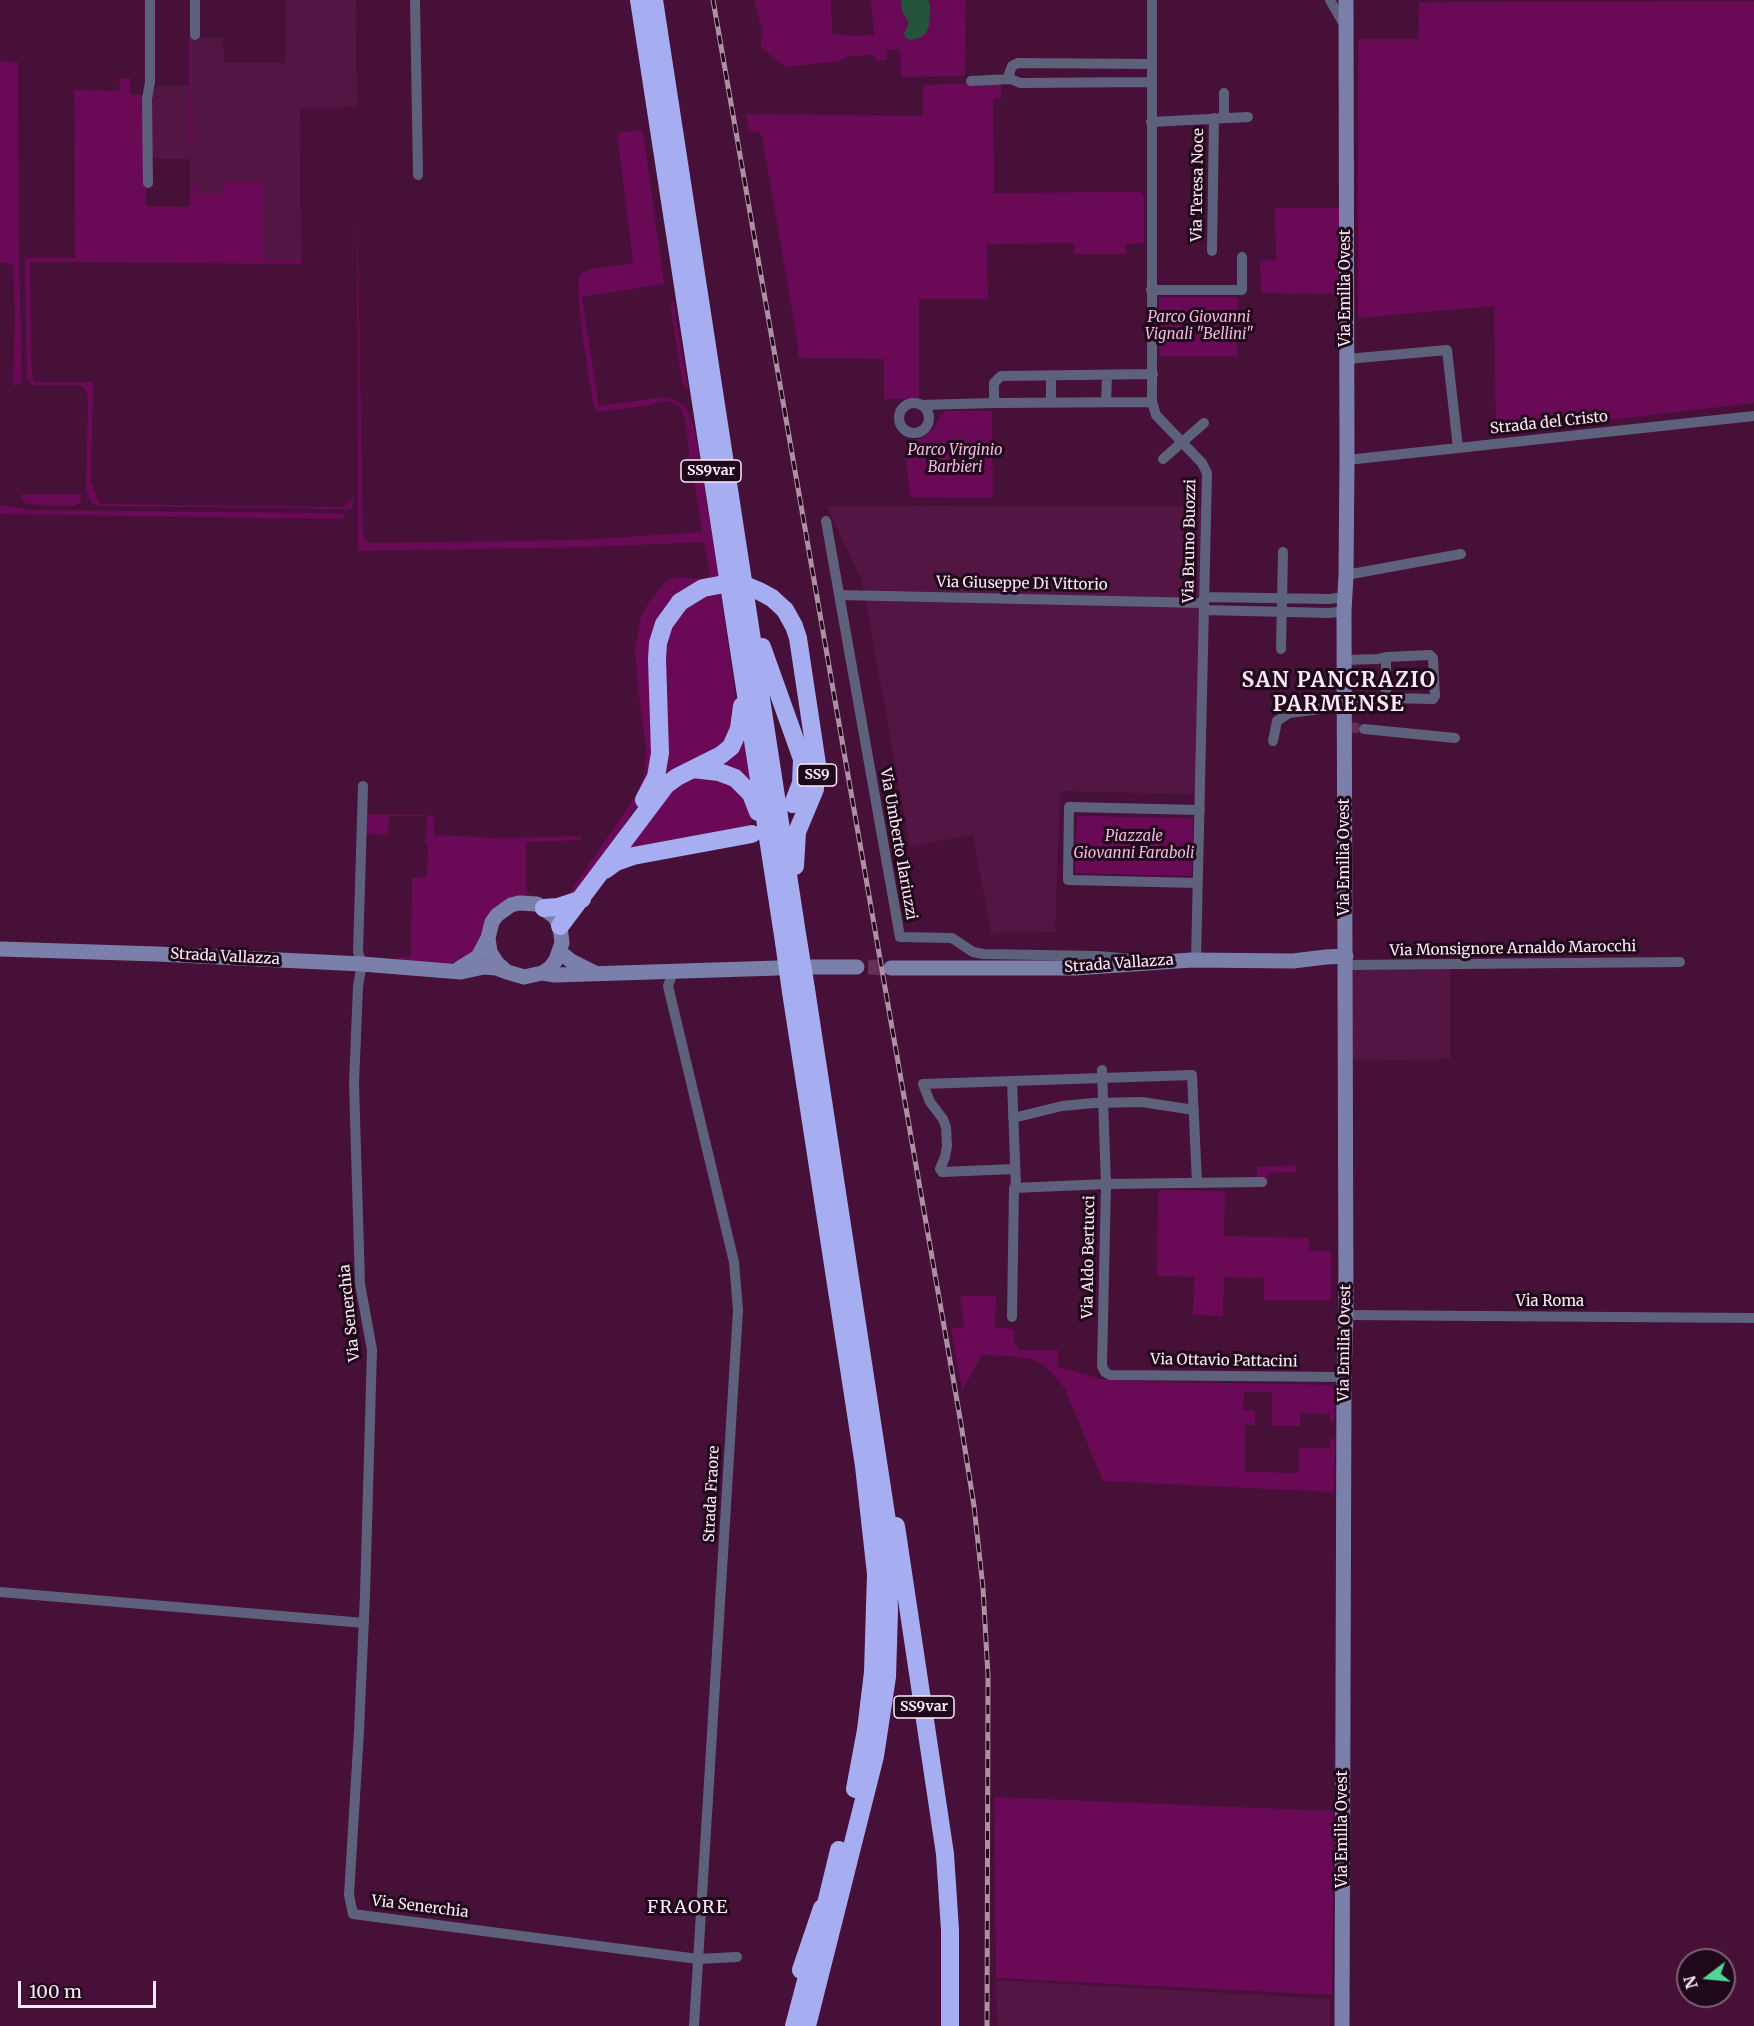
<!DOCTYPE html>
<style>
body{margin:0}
#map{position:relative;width:1754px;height:2026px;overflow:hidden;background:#461038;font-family:Merriweather,serif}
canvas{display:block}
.north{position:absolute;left:1676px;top:1948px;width:60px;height:60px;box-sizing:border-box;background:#1f0819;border:2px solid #796272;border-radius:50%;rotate:254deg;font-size:16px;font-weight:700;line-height:24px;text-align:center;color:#ffeaf7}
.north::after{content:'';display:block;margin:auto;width:21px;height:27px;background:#53d396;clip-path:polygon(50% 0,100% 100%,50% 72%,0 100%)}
.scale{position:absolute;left:18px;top:1981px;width:138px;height:27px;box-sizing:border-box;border:3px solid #ffeaf7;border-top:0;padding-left:8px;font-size:18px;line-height:21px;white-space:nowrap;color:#ffeaf7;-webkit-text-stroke:4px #1f0819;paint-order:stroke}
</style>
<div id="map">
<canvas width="1754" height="2026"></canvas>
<div class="north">N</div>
<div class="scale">100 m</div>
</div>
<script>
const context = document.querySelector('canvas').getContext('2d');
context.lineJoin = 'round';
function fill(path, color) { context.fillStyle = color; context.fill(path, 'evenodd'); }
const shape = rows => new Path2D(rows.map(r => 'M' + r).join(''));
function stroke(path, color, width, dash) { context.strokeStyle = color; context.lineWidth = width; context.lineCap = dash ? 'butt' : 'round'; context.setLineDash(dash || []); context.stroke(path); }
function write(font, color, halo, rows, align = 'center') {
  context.font = font + ' Merriweather,serif'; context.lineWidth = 6; context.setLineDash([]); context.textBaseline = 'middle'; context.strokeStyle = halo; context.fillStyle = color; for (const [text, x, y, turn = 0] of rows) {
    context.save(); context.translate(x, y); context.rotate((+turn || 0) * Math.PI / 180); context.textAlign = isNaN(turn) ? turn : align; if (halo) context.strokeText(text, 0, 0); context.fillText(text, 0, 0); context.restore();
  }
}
const built = shape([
 [285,0,356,0,357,107,300,108,301,260,197,259,196,185,190,185,190,159,151,159,150,95,158,86,189,86,189,38,223,38,224,63,285,63],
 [827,506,1201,507,1196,794,1060,791,1055,932,991,933,973,835,910,846,862,582],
 [1352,963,1450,968,1450,1059,1351,1061],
 [996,1980,1330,1999,1330,2026,997,2026]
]);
const green = shape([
 [754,0,831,0,832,33,849,36,874,35,871,0,966,0,965,76,901,77,900,49,887,50,887,60,876,61,875,55,849,56,839,61,786,67,761,48,762,29],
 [1754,1,1754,403,1496,433,1494,306,1358,318,1358,39,1418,39,1419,2],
 [189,38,192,38,193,153,190,153],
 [0,61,18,62,19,258,22,378,20,384,13,386,15,314,13,264,0,263],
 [120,78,130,78,130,94,144,95,146,206,190,207,190,185,196,185,197,194,222,194,222,182,262,182,263,260,301,260,301,264,30,262,31,364,34,382,93,382,91,482,100,504,344,507,354,497,352,509,100,506,92,503,89,499,86,490,88,398,86,390,79,385,33,385,27,379,25,258,75,258,74,90,119,91],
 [1001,82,1001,99,993,99,994,193,1141,192,1141,196,1144,196,1144,243,1126,244,1126,254,1074,254,1074,243,987,244,988,299,919,299,919,399,884,399,884,359,798,358,798,345,762,136,759,131,749,132,746,114,923,116,923,85],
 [643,130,664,284,582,297,599,406,663,397,675,400,686,407,694,426,719,578,702,582,680,594,660,622,653,648,656,740,655,754,651,776,637,806,579,891,573,898,557,906,522,899,513,900,502,905,495,911,487,923,479,950,468,960,462,963,440,964,398,961,397,957,411,957,412,878,427,877,428,844,425,844,427,816,389,816,388,835,363,834,363,814,426,815,434,818,434,835,503,838,581,836,581,840,526,842,526,886,528,894,551,901,557,901,568,895,635,797,644,776,646,749,638,689,635,648,641,617,649,602,665,582,677,577,698,579,707,578,710,573,704,542,589,547,358,551,357,193,363,536,369,543,579,540,702,532,694,480,689,468,689,449,685,419,680,407,670,401,663,401,646,406,596,412,593,403,582,334,578,291,579,277,582,273,591,269,633,263,617,133],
 [1275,208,1341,208,1341,294,1261,293,1260,261,1276,260],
 [1159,297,1238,297,1237,356,1159,356],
 [673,301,688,389,687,391,682,381,672,315,671,305],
 [946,411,992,411,993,498,910,497,905,444,925,437,934,428,940,416],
 [22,494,80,494,81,499,80,503,73,506,39,505,25,503,22,500],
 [0,505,31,510,330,513,344,514,344,519,0,514],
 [720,589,738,712,729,740,662,780,664,641,684,606],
 [744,733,751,780,749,781,716,765],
 [701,775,736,784,755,819,750,823,751,829,626,850,669,792,679,783],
 [1077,816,1193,818,1192,876,1075,873],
 [1296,1165,1296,1172,1268,1173,1268,1184,1266,1187,1258,1187,1257,1167],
 [1160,1190,1225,1191,1224,1236,1309,1238,1309,1251,1331,1251,1331,1300,1264,1300,1264,1278,1224,1277,1223,1316,1193,1315,1194,1277,1157,1276,1158,1192],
 [960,1296,996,1296,995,1328,1014,1329,1014,1343,1019,1350,1058,1350,1058,1367,1101,1379,1127,1381,1333,1385,1335,1390,1334,1422,1330,1422,1330,1414,1300,1413,1300,1426,1272,1426,1272,1392,1244,1392,1243,1410,1255,1411,1255,1425,1245,1425,1245,1472,1299,1473,1299,1448,1330,1448,1330,1439,1335,1439,1334,1492,1103,1481,1065,1389,1055,1376,1044,1365,1031,1359,1009,1356,982,1355,962,1391,951,1328,964,1328],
 [994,1797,1334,1811,1332,1995,996,1978]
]);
const water = shape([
 [901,0,928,0,930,5,929,26,925,34,921,37,911,40,906,38,904,33,909,23,902,11]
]);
const streetTunnel = shape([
 [1349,727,1364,729]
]);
const secondaryTunnel = shape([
 [868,967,891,968]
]);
const street = shape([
 [195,0,195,35],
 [415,0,418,175],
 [1152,0,1152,402,1156,415,1202,463,1207,473,1196,960],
 [1330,0,1345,26],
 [971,81,1011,79],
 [1152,82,1020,83,1011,79,1009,74,1012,66,1018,63,1152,64],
 [1224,118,1224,93],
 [1151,122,1248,117],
 [148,183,147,99,150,82,150,0],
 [1212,251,1214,118],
 [1151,290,1242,290,1242,257],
 [1347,359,1447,350,1458,448],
 [1051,377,1051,402],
 [1106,402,1107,376],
 [994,403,994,383,1001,376,1153,374],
 '899 418a15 15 0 1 1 30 0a15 15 0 1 1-30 0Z',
 [921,405,994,403,1152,402],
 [1163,459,1204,423],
 [1347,460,1754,416],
 [826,521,900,937,952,938,973,952,983,954,1098,956,1133,959],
 [1346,575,1461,554],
 [839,595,1204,603],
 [1204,597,1330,599,1344,597],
 [1204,610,1330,613,1344,611],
 [1281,649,1283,552],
 [1344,660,1378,659,1386,657,1430,655,1433,658,1435,696,1433,699,1386,698,1386,657],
 [1344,698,1386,698],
 [1364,729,1455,738],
 [1273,741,1277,721,1289,713,1344,706],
 [363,786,358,952,362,964,358,986,354,1084,360,1284,372,1350,365,1595,359,1731,349,1895,353,1914,698,1959,737,1957],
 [1198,883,1068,880,1069,807,1200,810],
 [1346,965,1680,962],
 [673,972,668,986,734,1262,738,1310,694,2026],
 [1102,1070,1106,1184,1262,1182],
 [1012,1081,1016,1187],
 [1013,1118,1062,1106,1094,1103,1142,1102,1194,1110],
 [1015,1169,942,1172,940,1169,945,1157,947,1146,946,1127,943,1119,930,1102,923,1084,1192,1075,1197,1183],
 [1346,1315,1754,1318],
 [1012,1317,1014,1188,1106,1184,1102,1366,1105,1372,1110,1375,1344,1377],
 [0,1592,364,1623]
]);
const secondary = shape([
 [0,949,157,954,362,964,461,972,484,967,496,968,507,972],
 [560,952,571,961,595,973],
 [812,967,857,967],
 [460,968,478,957,488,938,492,922,497,915,511,905,519,903,537,904,554,916,560,926,562,943,556,960,550,968,542,973,524,977,507,972,497,963,490,952,488,938],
 [891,968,1075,968,1192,960,1293,961,1326,957,1346,956],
 [542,973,555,975,778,968],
 [1342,2026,1344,1377,1346,1315,1344,611,1346,575,1347,460,1346,0]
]);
const highway = shape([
 [639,0,784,942],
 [654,0,798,940],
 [785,610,794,626,798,638,817,764,815,789,797,832,795,866],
 [762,647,802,759,801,783,793,804],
 [693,769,719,772,735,778,751,794,758,812],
 [644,800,656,777,660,753,657,659,658,643,664,624,680,602],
 [605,870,616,862,633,856,752,834],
 [544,908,558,907,582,899],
 [560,926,666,785,677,777,721,755,731,747,739,729,742,706],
 [806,989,884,1501,887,1521,889,1612,887,1677,875,1756,807,2026],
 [791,992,864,1466,876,1574,873,1672,866,1730,855,1789],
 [896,1526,945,1854,950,1930,950,2026],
 [822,1920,839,1850],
 [801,1970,822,1908],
 [794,2026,812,1958]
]);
const rail = shape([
 [713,0,960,1418,974,1506,983,1588,988,1676,987,2026]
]);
const highwayBridge = shape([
 [680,602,703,588,730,583,745,585,759,591,772,598,785,610],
 [798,940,806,989],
 [784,942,791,992]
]);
const shields = [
 [711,471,60],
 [817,775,39],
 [924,1707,60]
];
const shieldNames = [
 ["SS9var",711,471],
 ["SS9",817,775],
 ["SS9var",924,1707]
];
const streetNames = [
 ["Via Teresa Noce",1198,185,-89],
 ["Via Emilia Ovest",1346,288,-90],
 ["Strada del Cristo",1549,423,-6],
 ["Via Bruno Buozzi",1190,541,-89],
 ["Via Giuseppe Di Vittorio",1022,584,1],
 ["Via Umberto Ilariuzzi",898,844,80],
 ["Via Emilia Ovest",1345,857,-90],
 ["Via Monsignore Arnaldo Marocchi",1513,949,-1],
 ["Strada Vallazza",225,957,3],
 ["Strada Vallazza",1119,964,-4],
 ["Via Aldo Bertucci",1089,1257,-89],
 ["Via Roma",1550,1302],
 ["Via Senerchia",350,1313,-96],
 ["Via Emilia Ovest",1345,1343,-89],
 ["Via Ottavio Pattacini",1224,1361,1],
 ["Strada Fraore",712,1494,-87],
 ["Via Emilia Ovest",1343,1829,-90],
 ["Via Senerchia",420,1907,7]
];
const parkNames = [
 ["Parco Giovanni",1199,318],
 ["Vignali \"Bellini\"",1199,335],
 ["Parco Virginio",955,451],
 ["Barbieri",955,468],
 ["Piazzale",1134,837],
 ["Giovanni Faraboli",1134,854]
];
const quarterNames = [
 ["FRAORE",688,1908]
];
const districtNames = [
 ["SAN PANCRAZIO",1339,681],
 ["PARMENSE",1339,705]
];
fill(built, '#531644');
fill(green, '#6a0a56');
fill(water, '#25543c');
stroke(streetTunnel, '#623155', 10, [10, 5]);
stroke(secondaryTunnel, '#623155', 15, [15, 8]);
stroke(street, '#5e617c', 10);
stroke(secondary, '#7b80ab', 15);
stroke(highway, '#a6adf1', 18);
stroke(rail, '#b18ea7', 5);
stroke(rail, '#1f0819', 3, [9]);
stroke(highwayBridge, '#a6adf1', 18);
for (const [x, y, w] of shields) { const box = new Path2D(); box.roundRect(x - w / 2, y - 11, w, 22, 4.5); context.fillStyle = '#1f0819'; context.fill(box); stroke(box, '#ffeaf7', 1.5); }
write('bold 14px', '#ffeaf7', null, shieldNames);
write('15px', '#ffeaf7', '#1f0819', streetNames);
write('italic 15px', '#f1bade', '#1f0819', parkNames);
context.letterSpacing = '1.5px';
write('18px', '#ffeaf7', '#1f0819', quarterNames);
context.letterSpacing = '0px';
context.letterSpacing = '1.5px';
write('bold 21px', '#ffeaf7', '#1f0819', districtNames);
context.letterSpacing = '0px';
</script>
